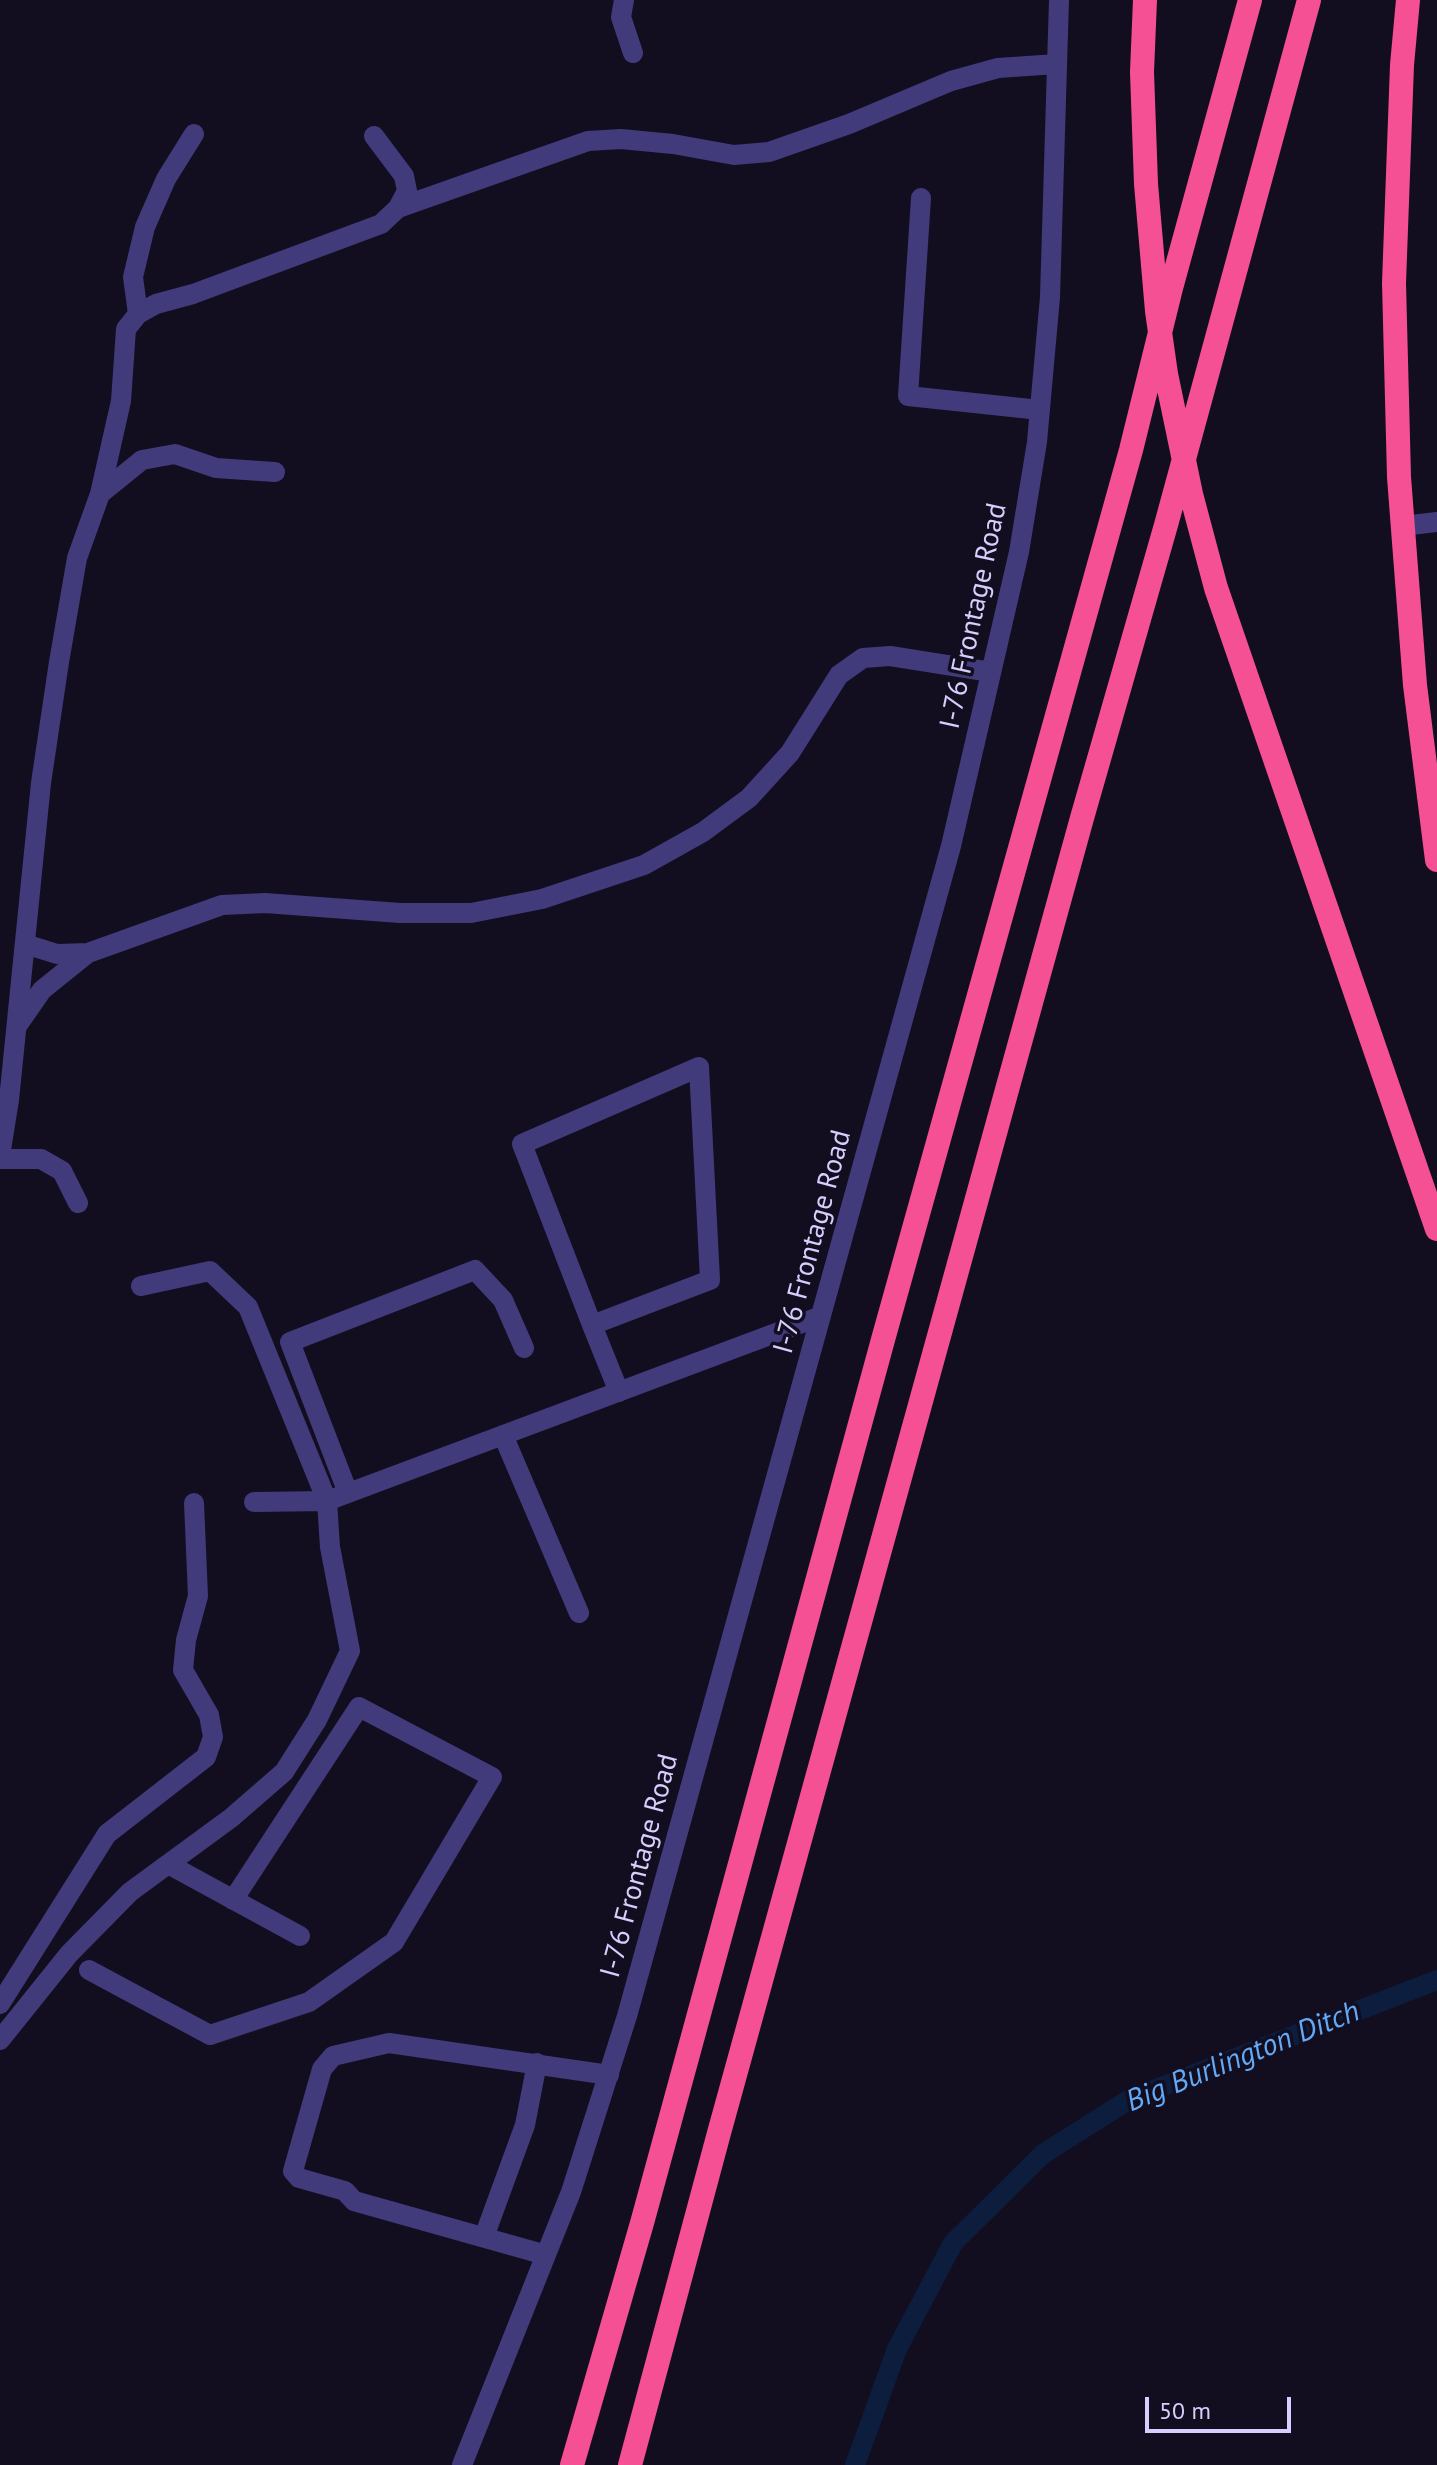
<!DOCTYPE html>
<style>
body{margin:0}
#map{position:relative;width:1437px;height:2465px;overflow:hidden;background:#120e1f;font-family:"PT Sans",sans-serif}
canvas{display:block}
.scale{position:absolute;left:1145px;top:2397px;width:146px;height:36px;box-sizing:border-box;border:4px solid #d6cefd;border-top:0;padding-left:10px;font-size:24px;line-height:28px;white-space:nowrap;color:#d6cefd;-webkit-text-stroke:6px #120e1f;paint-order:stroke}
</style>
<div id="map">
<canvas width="1437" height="2465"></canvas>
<div class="scale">50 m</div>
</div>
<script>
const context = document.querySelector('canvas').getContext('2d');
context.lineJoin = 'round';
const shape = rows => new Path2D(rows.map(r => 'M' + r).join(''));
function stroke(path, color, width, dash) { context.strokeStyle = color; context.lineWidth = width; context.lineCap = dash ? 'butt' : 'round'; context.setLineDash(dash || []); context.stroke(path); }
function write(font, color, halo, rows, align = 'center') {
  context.font = font + ' "PT Sans",sans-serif'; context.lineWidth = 7; context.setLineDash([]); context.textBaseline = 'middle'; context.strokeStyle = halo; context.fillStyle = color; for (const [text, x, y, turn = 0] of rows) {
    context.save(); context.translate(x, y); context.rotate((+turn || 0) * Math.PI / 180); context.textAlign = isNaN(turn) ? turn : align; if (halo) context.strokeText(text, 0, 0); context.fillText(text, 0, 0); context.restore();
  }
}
const canal = shape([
 [855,2465,897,2349,953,2243,1043,2154,1130,2099,1437,1980]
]);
const minor = shape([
 [624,0,621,17,633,53],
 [921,198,908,396,1040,410],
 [398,208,588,141,621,139,673,144,734,155,769,152,849,124,951,81,998,68,1057,64],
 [138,314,133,277,145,227,166,179,194,134],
 [100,494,121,401,126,329,138,314,156,304,193,294,381,224,398,208,407,191,404,176,374,136],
 [1403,526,1437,522],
 [25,944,57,954,88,953],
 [17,1026,42,990,88,953,222,905,265,903,400,913,471,913,542,899,644,865,703,832,749,798,790,753,839,675,863,658,890,656,991,672],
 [0,1156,9,1100,41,783,59,662,77,558,100,494,142,460,175,454,216,468,275,472],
 [0,1159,41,1159,62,1171,78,1203],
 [141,1286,210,1271,248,1307,327,1501,254,1502],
 [592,1325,522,1144,699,1067,710,1280,592,1325,619,1392],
 [503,1435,579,1613],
 [348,1493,290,1342,475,1270,503,1300,524,1348],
 [168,1864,300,1936],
 [89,1970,210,2035,309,2002,394,1942,492,1777,359,1707,233,1900],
 [0,2004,107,1834,206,1757,213,1737,209,1715,183,1670,186,1640,198,1596,194,1503],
 [0,2040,69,1954,130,1892,231,1818,284,1772,317,1720,350,1651,330,1547,327,1501,821,1316],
 [484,2237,525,2125,537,2063],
 [546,2255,354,2201,345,2191,299,2178,293,2171,322,2069,333,2056,389,2043,609,2075],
 [462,2465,571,2192,627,2016,951,846,1019,552,1037,442,1050,297,1059,0]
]);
const highway = shape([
 [1145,0,1142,72,1146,184,1157,311,1166,374,1191,494,1216,588,1437,1229],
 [1408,0,1402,65,1394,283,1399,477,1415,685,1437,860],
 [572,2465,642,2223,884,1336,1131,450,1171,288,1250,0],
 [630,2465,719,2133,1082,818,1166,525,1309,0]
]);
const streetNames = [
 ["I-76 Frontage Road",974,616,-78],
 ["I-76 Frontage Road",813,1242,-75],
 ["I-76 Frontage Road",640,1866,-75]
];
const waterNames = [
 ["Big Burlington Ditch",1243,2057,-22]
];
stroke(canal, '#0d1d3e', 20);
stroke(minor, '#413b7c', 20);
stroke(highway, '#f65095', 24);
write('28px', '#d6cefd', '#120e1f', streetNames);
write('italic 30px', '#62a9f7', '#120e1f', waterNames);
</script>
